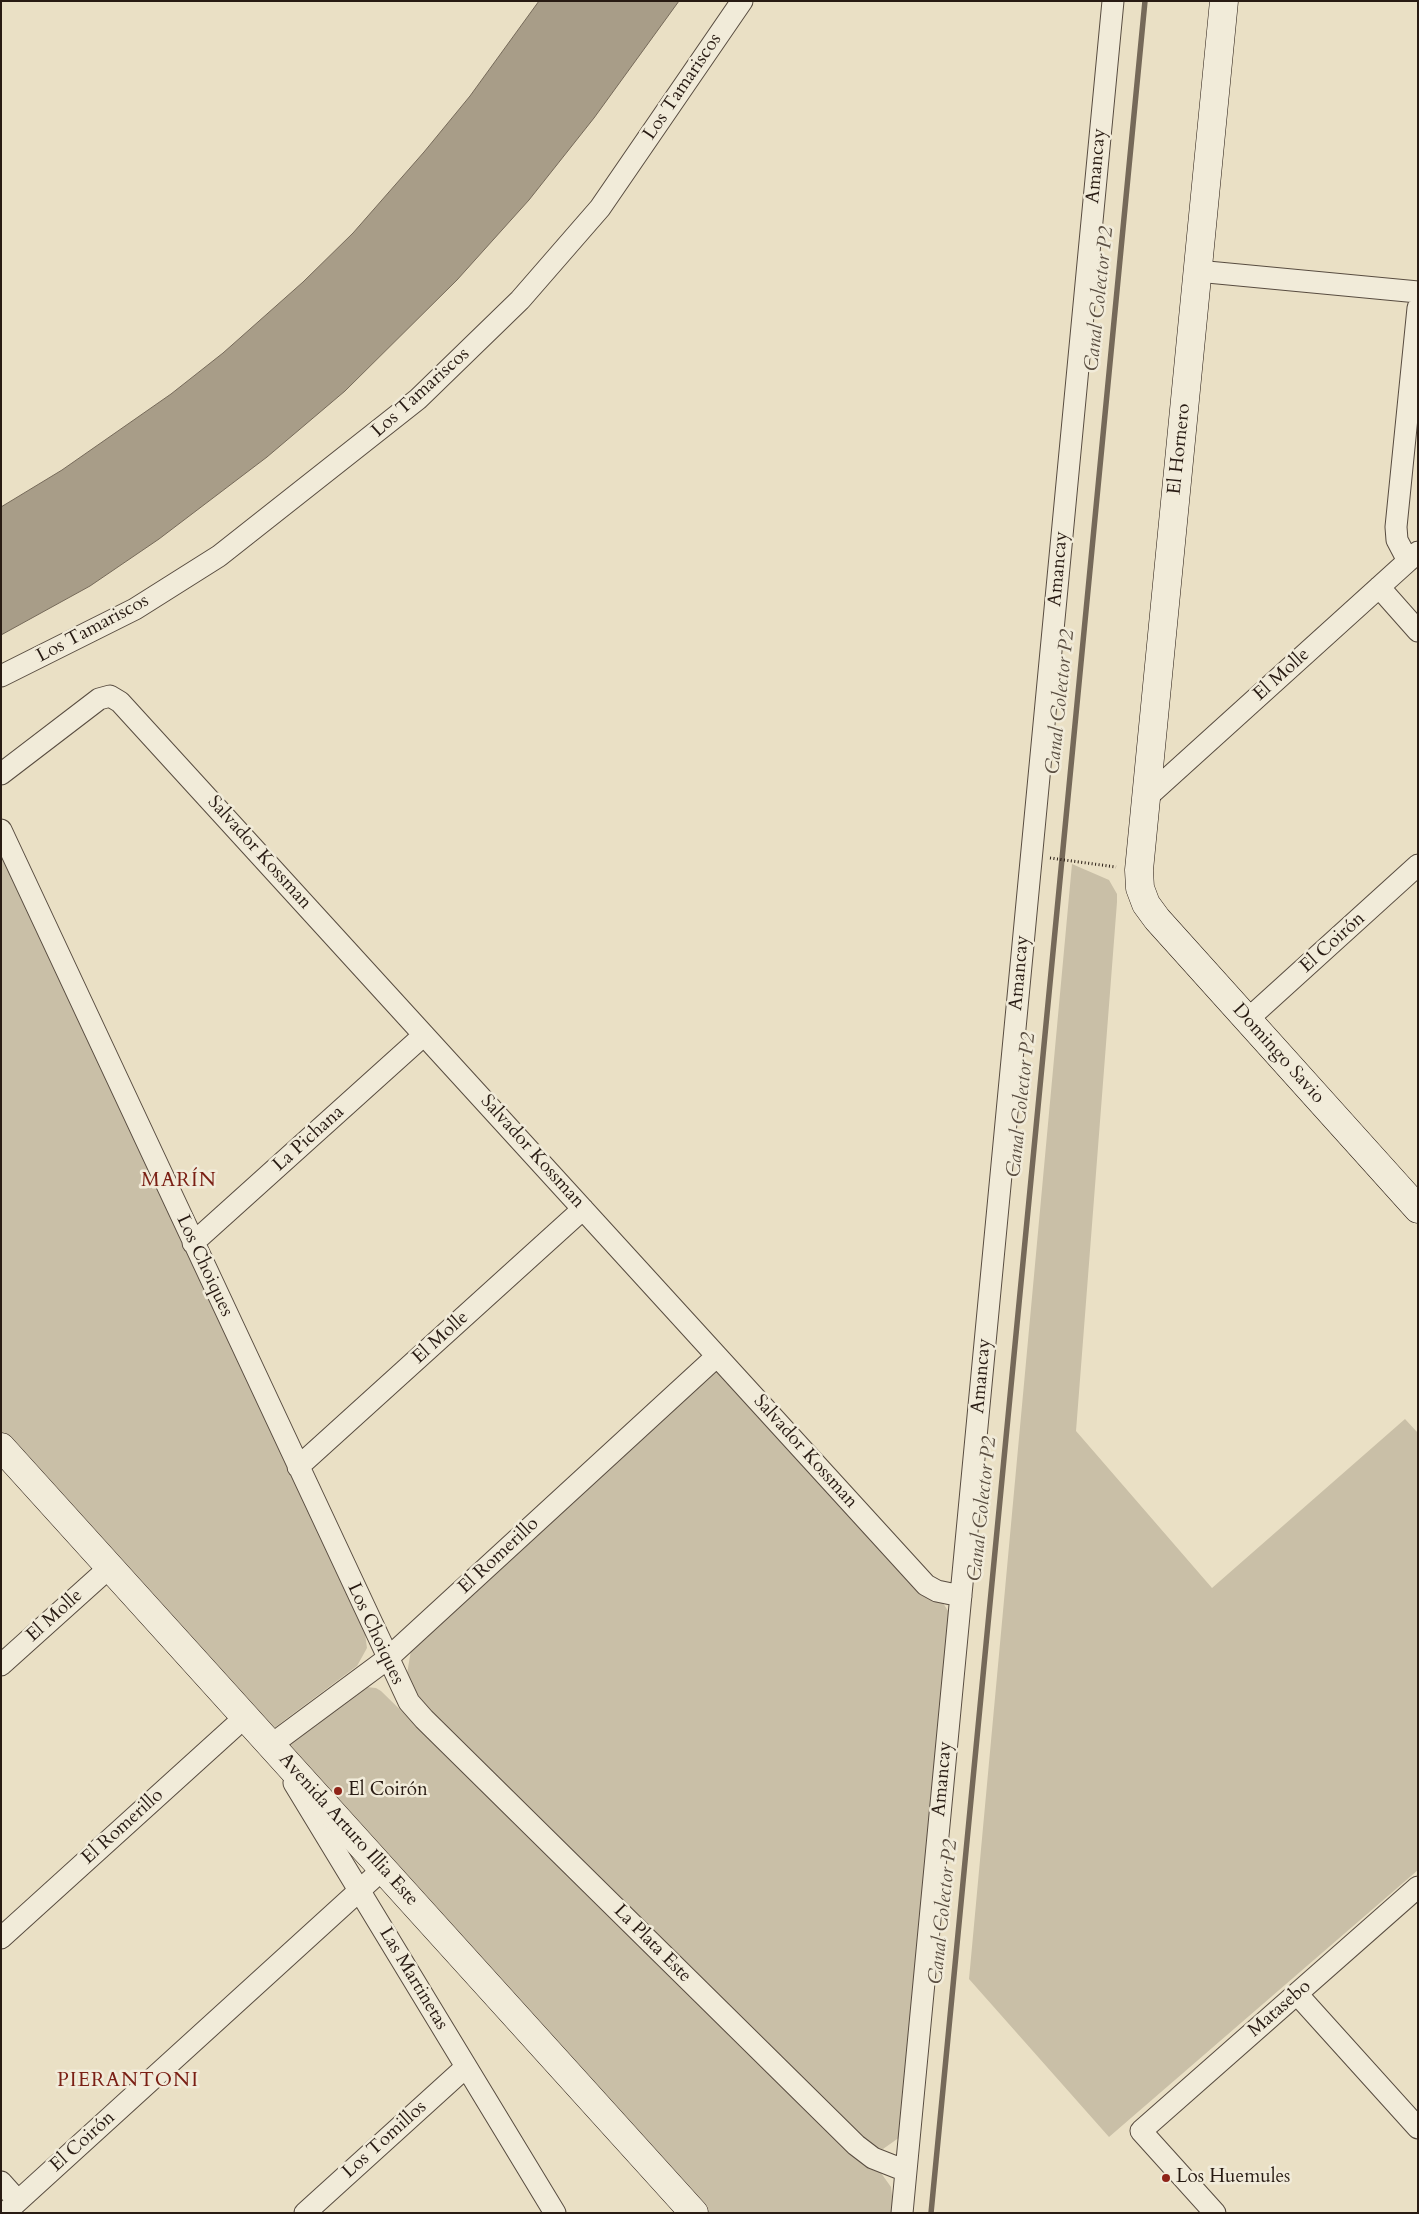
<!DOCTYPE html>
<meta charset="utf-8">
<style>
body{margin:0}
#map{position:relative;width:1419px;height:2214px;overflow:hidden;background:#eae0c5;font-family:Cardo,serif}
canvas{display:block}
.frame{position:absolute;inset:0;border:2px solid #281b13;pointer-events:none}
</style>
<div id="map">
<canvas width="1419" height="2214"></canvas>
<div class="frame"></div>
</div>
<script>
const context = document.querySelector('canvas').getContext('2d');
context.lineJoin = 'round';
function fill(path, color) { context.fillStyle = color; context.fill(path, 'evenodd'); }
const shape = rows => new Path2D(rows.map(r => 'M' + r).join(''));
function stroke(path, color, width, dash) { context.strokeStyle = color; context.lineWidth = width; context.lineCap = dash ? 'butt' : 'round'; context.setLineDash(dash || []); context.stroke(path); }
function write(font, color, halo, rows, align = 'center') {
  context.font = font + ' Cardo,serif'; context.lineWidth = 5; context.setLineDash([]); context.textBaseline = 'middle'; context.strokeStyle = halo; context.fillStyle = color; for (const [text, x, y, turn = 0] of rows) {
    context.save(); context.translate(x, y); context.rotate((+turn || 0) * Math.PI / 180); context.textAlign = isNaN(turn) ? turn : align; if (halo) context.strokeText(text, 0, 0); context.fillText(text, 0, 0); context.restore();
  }
}
const green = shape([
 [1,851,365,1633,367,1648,357,1666,270,1731,1,1433],
 [1072,864,1109,880,1117,894,1117,902,1076,1431,1212,1588,1405,1419,1418,1433,1418,1870,1109,2137,969,1979],
 [717,1367,943,1603,950,1614,900,2137,883,2149,870,2147,423,1706,407,1674,411,1650],
 [366,1687,376,1688,381,1691,851,2151,881,2173,891,2187,894,2213,705,2213,283,1745]
]);
const water = shape([
 [539,1,679,1,594,118,529,200,457,280,345,391,267,457,159,539,90,586,1,635,1,507,62,470,171,394,223,353,303,282,353,233,424,152,470,96,539,1]
]);
const stream = shape([
 [931,2213,1145,1]
]);
const path = shape([
 [1050,858,1116,867]
]);
const street = shape([
 [1197,271,1418,292],
 [1408,561,1397,540,1396,527,1418,308],
 [1379,587,1418,631],
 [1,676,135,609,219,556,418,399,520,300,600,208,742,1],
 [1,774,99,699,110,696,120,702,926,1585,937,1591,961,1596],
 [1146,798,1418,552],
 [1,830,409,1702,424,1719,856,2145,873,2158,906,2171],
 [1247,1020,1418,865],
 [193,1243,424,1035],
 [298,1467,583,1209],
 [1,1665,110,1567],
 [278,1757,271,1745,387,1659,717,1356],
 [294,1783,555,2213],
 [1,1938,245,1717],
 [1297,1994,1418,2128],
 [1,2182,18,2201],
 [5,2213,383,1869],
 [305,2213,466,2067],
 [902,2213,1113,1],
 [1215,2213,1141,2131,1418,1887]
]);
const secondary = shape([
 [1224,1,1139,870,1140,888,1146,904,1157,919,1418,1209],
 [1,1447,694,2213]
]);
const markers = [
 [338,1791,5,"#8f2418"],
 [1166,2178,5,"#8f2418"]
];
const streetNames = [
 ["Los Tamariscos",683,87,-56],
 ["Amancay",1097,166,-85],
 ["Los Tamariscos",421,393,-42],
 ["El Hornero",1180,449,-84],
 ["Amancay",1059,569,-85],
 ["Los Tamariscos",93,629,-28],
 ["El Molle",1282,675,-42],
 ["Salvador Kossman",259,853,48],
 ["El Coirón",1333,943,-42],
 ["Amancay",1020,973,-85],
 ["Domingo Savio",1278,1054,48],
 ["La Pichana",309,1139,-42],
 ["Salvador Kossman",532,1152,48],
 ["Los Choiques",204,1266,65],
 ["El Molle",441,1338,-42],
 ["Amancay",982,1376,-85],
 ["Salvador Kossman",805,1452,48],
 ["El Romerillo",499,1556,-43],
 ["El Molle",55,1616,-42],
 ["Los Choiques",375,1634,65],
 ["Amancay",943,1779,-85],
 ["El Romerillo",123,1827,-42],
 ["Avenida Arturo Illia Este",348,1830,48],
 ["La Plata Este",652,1944,45],
 ["Las Martinetas",413,1979,59],
 ["Matasebo",1280,2009,-41],
 ["Los Tomillos",385,2140,-42],
 ["El Coirón",83,2142,-42]
];
const poiNames = [
 ["El Coirón",348,1791],
 ["Los Huemules",1176,2178]
];
const waterNames = [
 ["Canal Colector P2",1100,299,-84],
 ["Canal Colector P2",1061,702,-84],
 ["Canal Colector P2",1022,1105,-84],
 ["Canal Colector P2",983,1509,-84],
 ["Canal Colector P2",944,1912,-84]
];
const neighbourhoodNames = [
 ["MARÍN",179,1181],
 ["PIERANTONI",128,2081]
];
fill(green, '#c9bfa7');
fill(water, '#a89d88');
stroke(water, '#756959', 1);
stroke(stream, '#756959', 5.5);
stroke(street, '#584c40', 23);
stroke(secondary, '#281b13', 29);
stroke(path, '#281b13', 3, [1, 2.5]);
stroke(street, '#f1ebd9', 21);
stroke(secondary, '#f1ebd9', 28);
for (const [x, y, r, color] of markers) { const dot = new Path2D(); dot.arc(x, y, r, 0, 2 * Math.PI); context.fillStyle = color; context.fill(dot); stroke(dot, '#f1ebd9', 2); }
write('19px', '#281b13', '#f1ebd9', streetNames);
write('19px', '#281b13', '#f1ebd9', poiNames, 'left');
write('italic 20px', '#5b4f42', '#f1ebd9', waterNames);
context.letterSpacing = '1px';
write('20px', '#7a1f14', '#f1ebd9', neighbourhoodNames);
context.letterSpacing = '0px';
</script>
